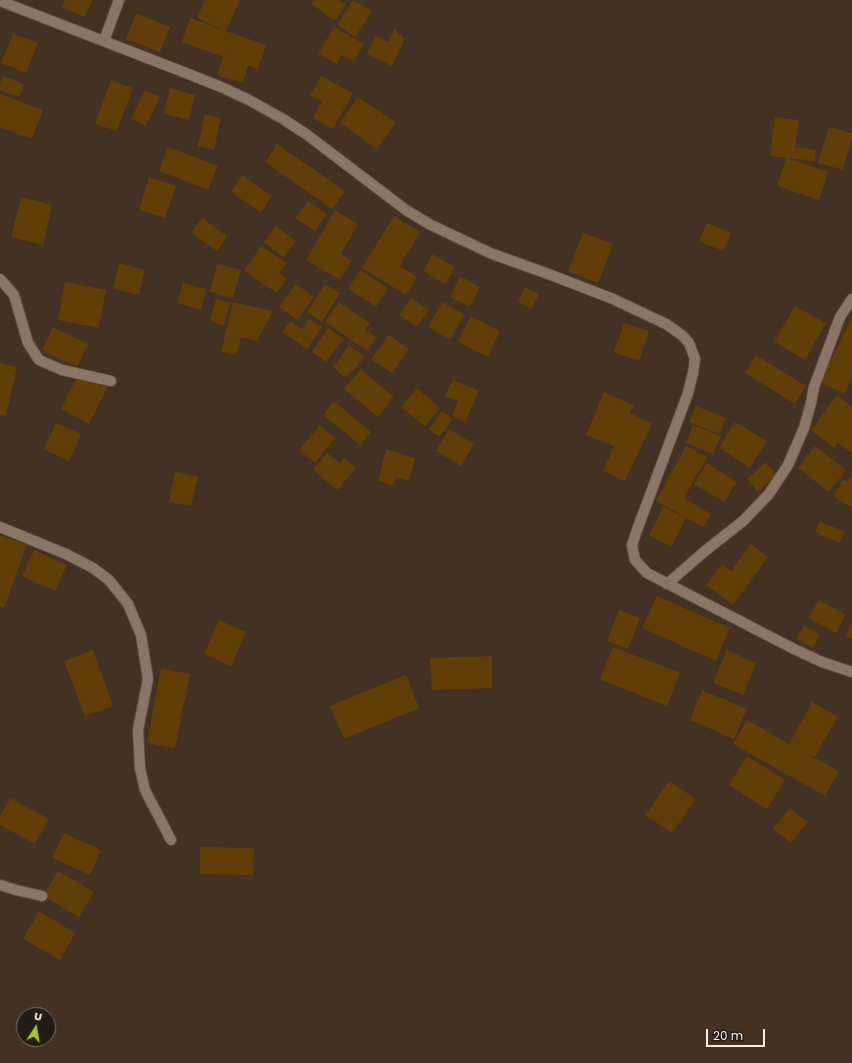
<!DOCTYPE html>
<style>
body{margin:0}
#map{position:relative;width:852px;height:1063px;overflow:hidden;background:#433124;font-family:Poppins,sans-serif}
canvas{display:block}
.north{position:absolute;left:16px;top:1007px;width:40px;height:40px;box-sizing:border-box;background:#231b15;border:1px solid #786e67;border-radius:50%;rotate:12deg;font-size:11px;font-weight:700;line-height:16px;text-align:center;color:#f7ebe2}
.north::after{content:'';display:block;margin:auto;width:14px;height:18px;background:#a4c825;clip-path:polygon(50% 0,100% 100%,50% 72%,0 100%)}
.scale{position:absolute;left:706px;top:1029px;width:59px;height:18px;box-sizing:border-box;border:2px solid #f7ebe2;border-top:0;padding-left:5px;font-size:12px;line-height:14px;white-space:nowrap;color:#f7ebe2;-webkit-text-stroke:3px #231b15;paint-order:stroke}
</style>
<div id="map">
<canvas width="852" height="1063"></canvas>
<div class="north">U</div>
<div class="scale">20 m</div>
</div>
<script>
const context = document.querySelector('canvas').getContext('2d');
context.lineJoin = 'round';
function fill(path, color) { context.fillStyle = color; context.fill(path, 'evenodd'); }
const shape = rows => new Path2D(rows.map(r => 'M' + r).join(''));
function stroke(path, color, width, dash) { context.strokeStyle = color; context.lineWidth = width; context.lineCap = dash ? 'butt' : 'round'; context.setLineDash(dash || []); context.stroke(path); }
const building = shape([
 [65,0,93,0,84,17,62,7],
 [205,0,240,0,226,31,266,45,258,69,248,66,243,83,217,75,225,52,223,57,182,42,190,18,225,31,197,18],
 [313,0,339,0,346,5,334,21,311,3],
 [353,0,372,11,355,37,337,25],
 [136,13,170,27,160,52,126,39],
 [334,27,364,44,354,61,342,55,337,64,318,54],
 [394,29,405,39,392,66,367,54,376,36,388,42],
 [13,34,38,43,26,73,1,63],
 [3,76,24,84,20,97,0,90,0,83],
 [321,76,353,93,333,129,313,118,322,101,310,95],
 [111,80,133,88,117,131,95,124],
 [170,88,195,95,189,120,164,114],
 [145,90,160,97,146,126,131,119],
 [0,94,43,110,32,139,0,127],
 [358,97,396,122,377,149,340,123],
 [205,114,221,118,214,150,198,146],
 [775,117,799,120,795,147,816,150,815,161,770,156],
 [829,127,852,133,852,139,843,170,818,163],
 [277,144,345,191,332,209,265,162],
 [168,147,218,166,208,190,159,171],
 [786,158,828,172,819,200,777,186],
 [242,175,272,196,261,213,231,192],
 [149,177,176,186,165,218,139,210],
 [21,197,52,205,43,245,11,237],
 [308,201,327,214,315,231,295,218],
 [335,210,358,224,341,254,352,261,340,280,306,260],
 [394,216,420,232,400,266,417,277,406,295,362,268],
 [202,218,227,236,217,251,191,233],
 [707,223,731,233,723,251,699,241],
 [276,226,296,241,283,257,264,242],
 [583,233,613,244,598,283,568,271],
 [261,246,287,263,279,273,287,279,277,293,244,271],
 [432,254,455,267,445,284,423,271],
 [119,263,145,270,139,295,113,289],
 [217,264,241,270,233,298,210,292],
 [360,270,388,288,376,307,348,289],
 [460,276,480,287,470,307,450,297],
 [65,282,106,290,99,328,58,320],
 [183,283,206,289,201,310,177,303],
 [296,284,314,297,298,320,279,307],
 [325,284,340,293,322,322,307,312],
 [525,287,539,294,532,309,518,302],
 [411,298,429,310,417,327,399,315],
 [216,299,230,303,224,326,210,321],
 [233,302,273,311,257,341,241,337,236,355,221,352],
 [339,302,370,323,365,330,377,337,367,351,325,322],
 [442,302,465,315,450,340,428,327],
 [795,306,826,323,805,360,774,342],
 [471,316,500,331,488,357,458,342],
 [852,317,852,378,844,394,820,382],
 [309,319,322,327,307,349,282,332,290,321,302,329],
 [624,323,649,331,639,361,614,352],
 [53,327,88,344,77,367,42,350],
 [328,328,344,339,326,362,312,352],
 [389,335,409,349,392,373,371,359],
 [349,345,365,357,346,378,333,367],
 [756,355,806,386,795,404,745,373],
 [0,363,17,367,6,416,0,415],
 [361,369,394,397,378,417,344,389],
 [77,377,108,386,89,424,61,409],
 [453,380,479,391,465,422,452,416,458,401,445,396],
 [417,388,440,408,425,426,401,407],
 [604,392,634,405,630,413,652,424,625,481,603,471,614,446,586,435],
 [837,395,852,407,852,453,838,443,834,448,811,430],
 [334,401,371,432,360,445,323,415],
 [696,406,726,418,719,434,689,422],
 [442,411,453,419,439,437,429,429],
 [735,422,767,441,750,468,719,448],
 [56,423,81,434,69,461,44,449],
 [320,425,335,438,315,463,299,450],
 [693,425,721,436,713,454,686,443],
 [449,429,474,444,461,466,436,451],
 [686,446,707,457,684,498,711,514,703,527,656,501],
 [815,446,846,470,829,492,798,468],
 [386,449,415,458,409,481,396,477,393,486,378,481],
 [327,453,340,463,344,458,356,468,337,490,313,470],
 [766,462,777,475,758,492,747,479],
 [707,463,737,482,724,502,694,484],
 [175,472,198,477,191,506,169,502],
 [852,474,852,508,833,496,843,480,847,482],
 [663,507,686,518,672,547,649,536],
 [820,521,845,532,839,543,815,532],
 [0,535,27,545,4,608,0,606],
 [751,544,768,557,733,605,706,585,722,564,731,571],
 [34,550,67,565,55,591,22,576],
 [657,596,730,628,716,661,642,628],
 [819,600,846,615,836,633,808,618],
 [619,610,640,618,628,649,607,641],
 [219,620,246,632,231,666,204,654],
 [852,623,852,639,846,636],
 [804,626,820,634,813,648,796,639],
 [613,647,680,673,667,706,600,679],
 [93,650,113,706,85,716,64,661],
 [727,650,756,663,743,695,713,683],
 [492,656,492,688,432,690,430,658],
 [161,668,190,674,175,748,147,743],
 [406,675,419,708,344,739,330,706],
 [702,690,747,709,734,739,690,720],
 [812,702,838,716,815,757,809,755,839,771,825,796,733,744,747,720,789,744],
 [747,756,785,780,767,809,729,785],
 [669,781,696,799,672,833,645,815],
 [10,798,49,819,35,844,0,825,0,816],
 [790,808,808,822,791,843,773,829],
 [64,833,101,850,90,875,52,858],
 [200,847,254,848,253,875,200,874],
 [58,871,94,892,79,917,43,896],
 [39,911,75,933,60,960,23,939]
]);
const minor = shape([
 [0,1,186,73,221,87,249,100,283,119,306,134,406,210,429,224,490,253,551,275,613,299,666,324,683,336,689,343,695,359,693,373,688,393,637,530,632,545,635,560,647,573,794,649,822,662,852,672],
 [104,41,119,0],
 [0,279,14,295,28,343,39,360,62,370,111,381],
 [0,527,66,554,93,568,109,580,128,604,141,635,148,679,138,730,140,768,145,790,171,840],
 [667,584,705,551,743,521,769,494,788,465,804,428,811,403,814,387,840,317,852,299],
 [0,885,16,890,42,896]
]);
fill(building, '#613d07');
stroke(minor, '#5f5044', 12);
stroke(minor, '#8a7666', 10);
</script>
